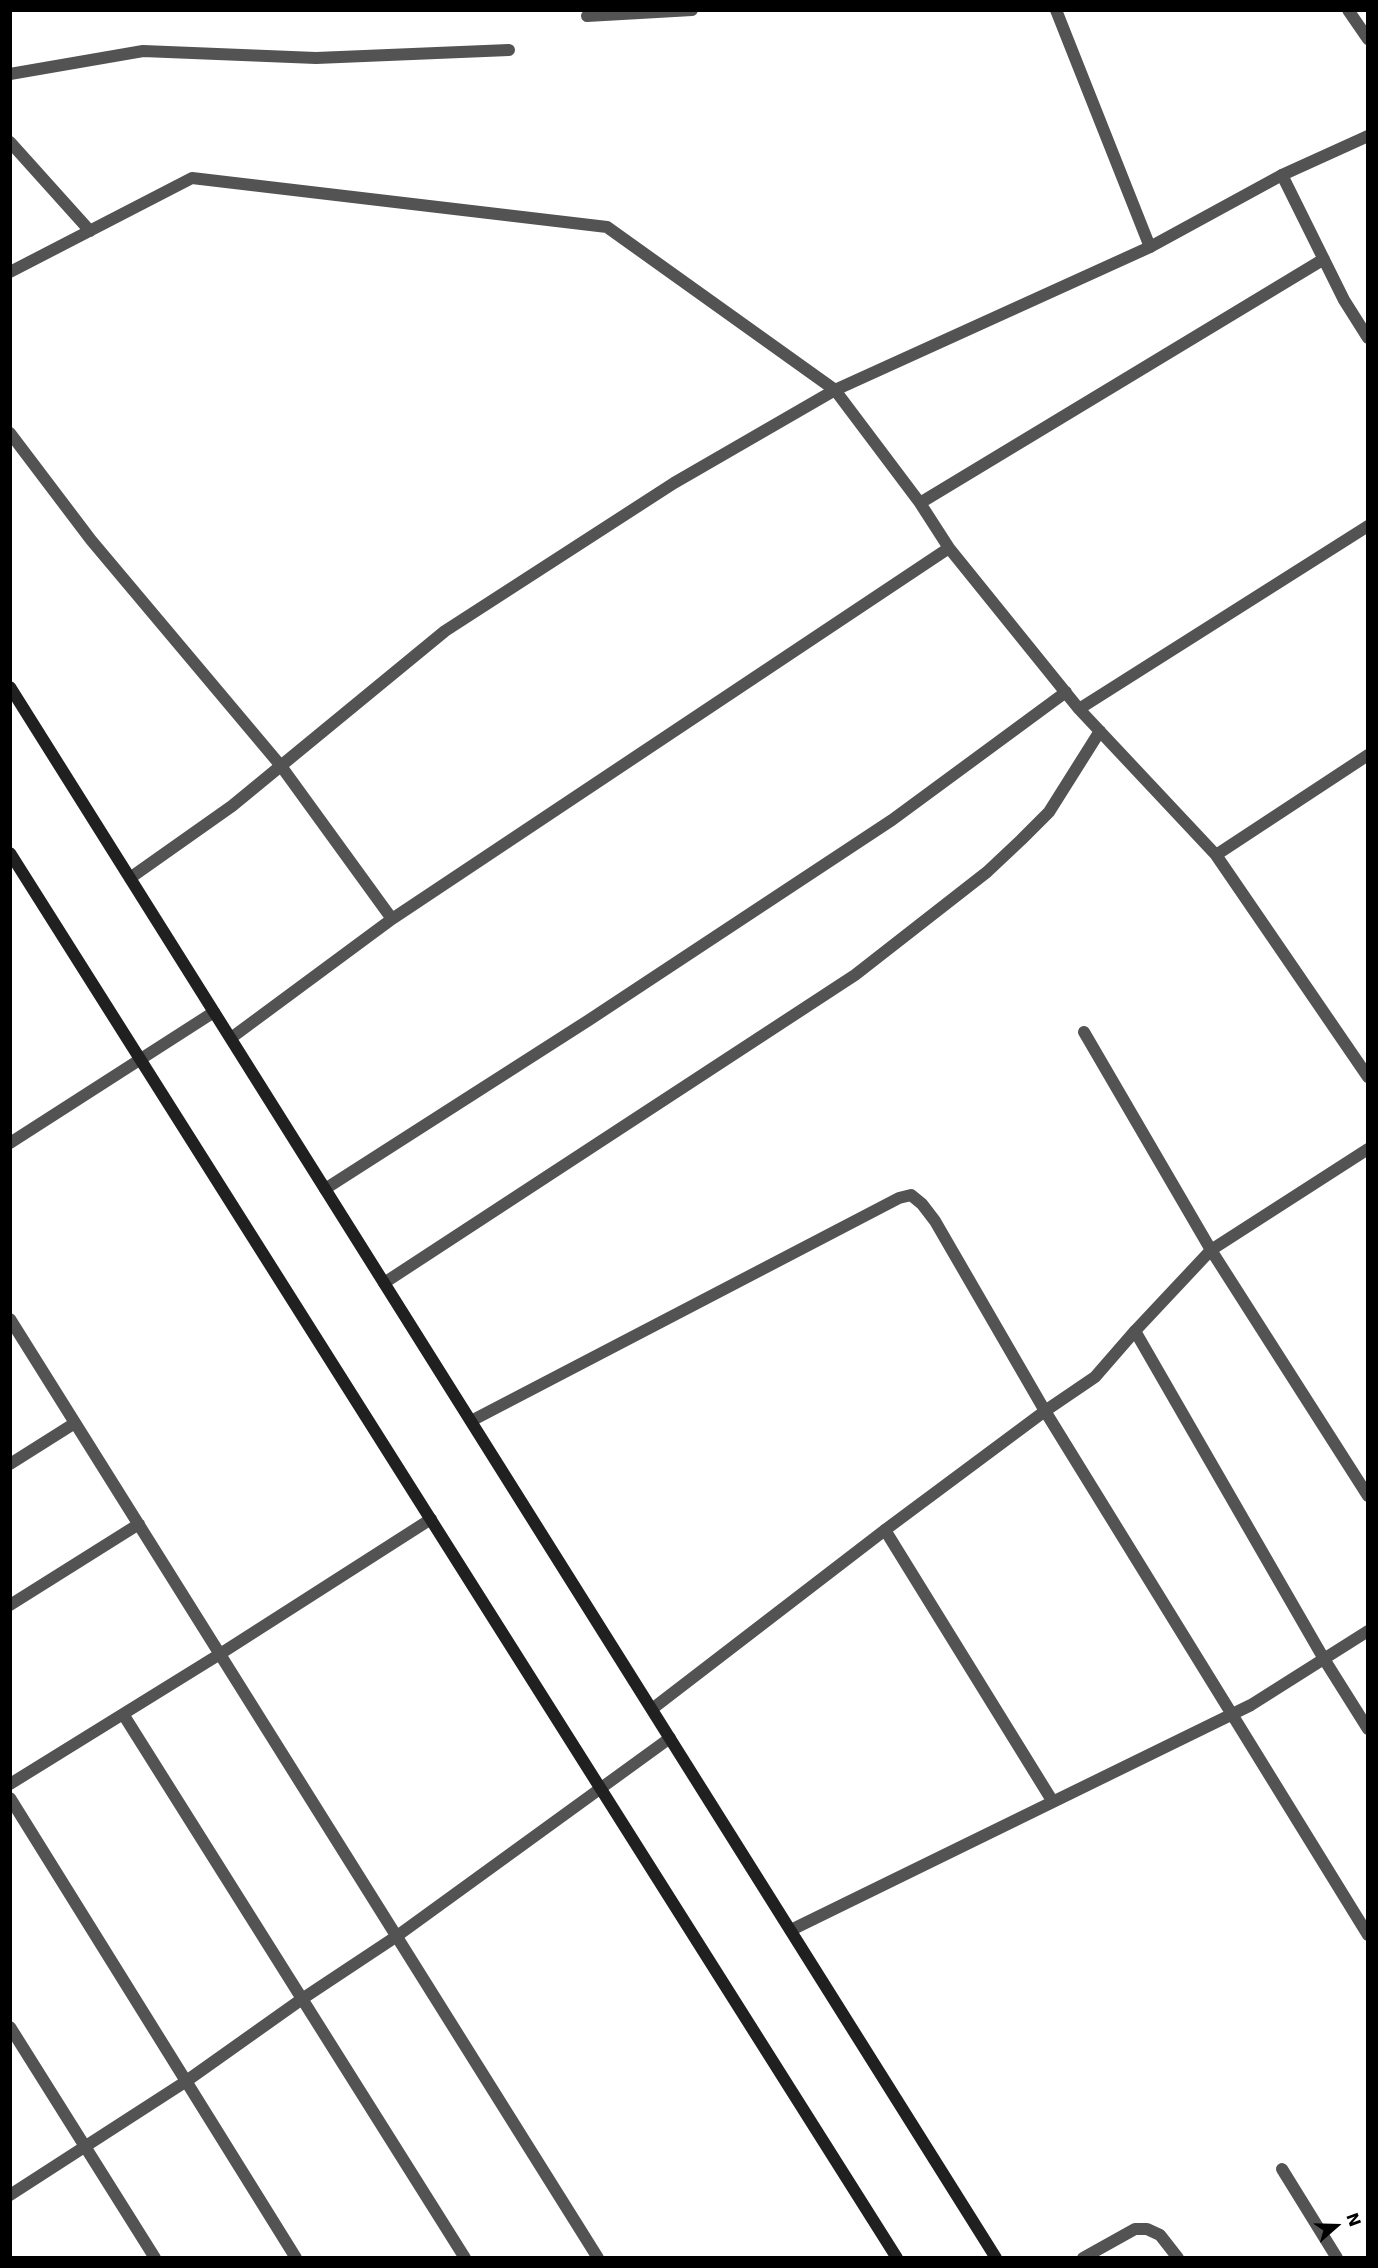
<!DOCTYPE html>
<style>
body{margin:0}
#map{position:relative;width:1378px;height:2268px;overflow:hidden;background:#fff;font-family:"DejaVu Sans",sans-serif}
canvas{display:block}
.frame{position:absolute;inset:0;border:12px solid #000;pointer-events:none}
.north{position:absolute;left:1306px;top:2196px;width:60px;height:60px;-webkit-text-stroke:4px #fff;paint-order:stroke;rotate:70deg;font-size:16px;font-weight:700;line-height:24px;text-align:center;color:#000}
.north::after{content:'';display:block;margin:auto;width:21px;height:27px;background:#000;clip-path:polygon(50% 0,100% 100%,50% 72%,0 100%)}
</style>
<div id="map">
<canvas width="1378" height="2268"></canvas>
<div class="frame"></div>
<div class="north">N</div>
</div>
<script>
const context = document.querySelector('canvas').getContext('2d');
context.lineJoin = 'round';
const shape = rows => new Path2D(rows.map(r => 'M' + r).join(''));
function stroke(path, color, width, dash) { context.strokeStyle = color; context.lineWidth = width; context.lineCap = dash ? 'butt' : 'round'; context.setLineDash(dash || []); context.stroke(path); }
const minor = shape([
 [1056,10,1150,247],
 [1348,10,1368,39],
 [587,16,692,10],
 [10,74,143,51,316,58,509,50],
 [10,142,90,231],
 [1282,175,1344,300,1368,338],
 [10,272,192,178,607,227,835,390,920,503,949,548,1079,709,1216,855,1368,1077],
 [10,433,91,540,281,766,392,919],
 [920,503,1324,259],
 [1079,709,1368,526],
 [1216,855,1368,755],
 [1084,1032,1211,1250,1368,1496],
 [231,1038,392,919,949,548],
 [10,1143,214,1012],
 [325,1189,589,1020,892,820,1066,692],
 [384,1283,855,975,987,872,1021,840,1049,812,1100,731],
 [10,1319,598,2258],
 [1135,1331,1324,1659,1368,1729],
 [471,1421,899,1198,911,1195,922,1204,935,1221,1045,1411,1368,1935],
 [10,1464,75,1423],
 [885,1530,1053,1802],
 [10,1605,139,1524],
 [123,1714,465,2258],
 [10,1784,220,1654,431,1519],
 [10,1798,296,2258],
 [791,1930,1251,1705,1368,1631],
 [10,2027,155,2258],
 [1282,2169,1337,2258],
 [1083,2258,1135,2229,1147,2229,1160,2235,1178,2258]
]);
const tertiary = shape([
 [130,878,232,806,445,631,674,483,835,390,1150,247,1282,175,1368,136],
 [652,1709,885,1530,1045,1411,1095,1377,1135,1331,1211,1250,1368,1149],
 [10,2195,185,2082,302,1999,397,1936,670,1738]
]);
const secondary = shape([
 [10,687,996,2258],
 [10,853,897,2258]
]);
stroke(minor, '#535353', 12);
stroke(tertiary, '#535353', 12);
stroke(secondary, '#202020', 12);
</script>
